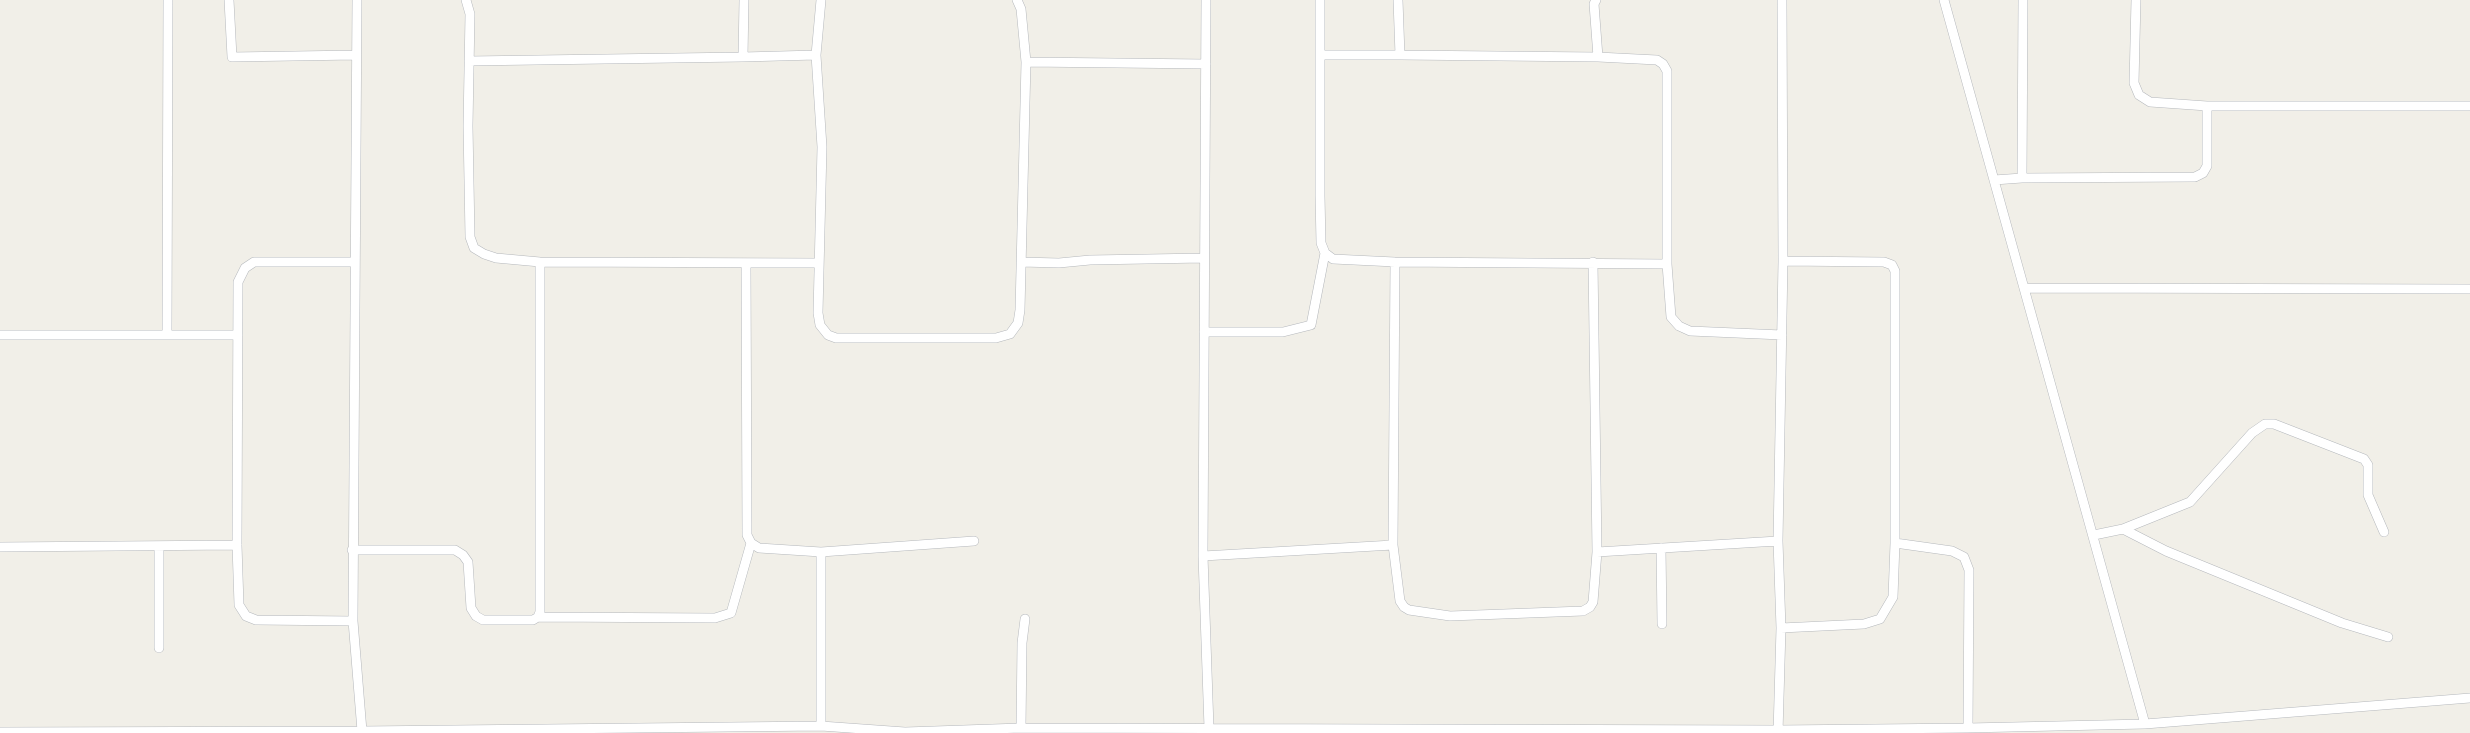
<!DOCTYPE html>
<style>
body{margin:0}
canvas{display:block;background:#f1efe8}
</style>
<canvas width="2470" height="733"></canvas>
<script>
const context = document.querySelector('canvas').getContext('2d');
context.lineJoin = 'round';
const shape = rows => new Path2D(rows.map(r => 'M' + r).join(''));
function stroke(path, color, width, dash) { context.strokeStyle = color; context.lineWidth = width; context.lineCap = dash ? 'butt' : 'round'; context.setLineDash(dash || []); context.stroke(path); }
const minor = shape([
 [229,0,232,57,356,55],
 [357,0,353,621,362,731],
 [466,0,470,14,468,126,470,237,474,248,484,254,496,258,540,262,819,263],
 [744,0,743,57,816,55],
 [821,0,816,55,822,147,818,313,820,325,828,335,836,338,996,338,1010,334,1018,323,1020,310,1026,62,1021,9,1017,0],
 [1206,0,1203,556,1209,728],
 [1320,0,1320,196,1321,243,1325,253,1333,259,1395,262,1667,264],
 [1398,0,1400,55,1598,57,1657,60,1663,64,1667,71,1667,264,1671,317,1679,326,1690,331,1782,335],
 [1596,0,1594,4,1598,57],
 [1944,0,2145,724],
 [2136,0,2134,83,2139,95,2150,102,2207,106,2470,106],
 [1321,55,1400,55],
 [469,61,743,57],
 [1026,62,1206,64],
 [2022,178,2195,177,2203,173,2207,166,2207,106],
 [1994,180,2022,178,2023,0],
 [1783,261,1884,262,1892,265,1895,271,1895,543,1952,551,1964,557,1969,570,1968,728],
 [1021,262,1059,263,1090,260,1204,258],
 [1395,262,1393,545,1400,601,1404,607,1409,610,1450,616,1583,611,1590,607,1593,602,1597,552],
 [1593,262,1597,552,1778,541],
 [746,263,747,535,751,543,759,548,821,552],
 [2025,288,2470,289],
 [1204,332,1283,332,1311,325,1325,253],
 [167,334,168,0],
 [0,335,238,335],
 [2123,529,2166,551,2342,623,2388,637],
 [2094,535,2123,529,2190,502,2252,433,2265,424,2274,424,2364,459,2368,465,2368,495,2384,532],
 [0,547,237,545],
 [1661,548,1662,624],
 [352,550,455,550,463,555,468,562,471,608,476,616,483,620,533,620,538,617,540,612,540,262],
 [1203,556,1393,545],
 [538,617,715,618,731,613,751,543],
 [353,621,256,620,246,616,239,605,237,545,238,282,245,268,254,262,354,262],
 [1781,628,1864,624,1880,619,1893,597,1895,543],
 [159,648,159,546],
 [821,726,821,552,974,541],
 [1021,728,1022,643,1025,619],
 [0,732,362,731,821,726,905,732,1021,728,1779,730,1968,728,2145,724,2470,698],
 [1778,733,1781,628,1778,541,1783,261,1782,0]
]);
stroke(minor, '#b5b8bc', 10);
stroke(minor, '#fff', 9);
</script>
